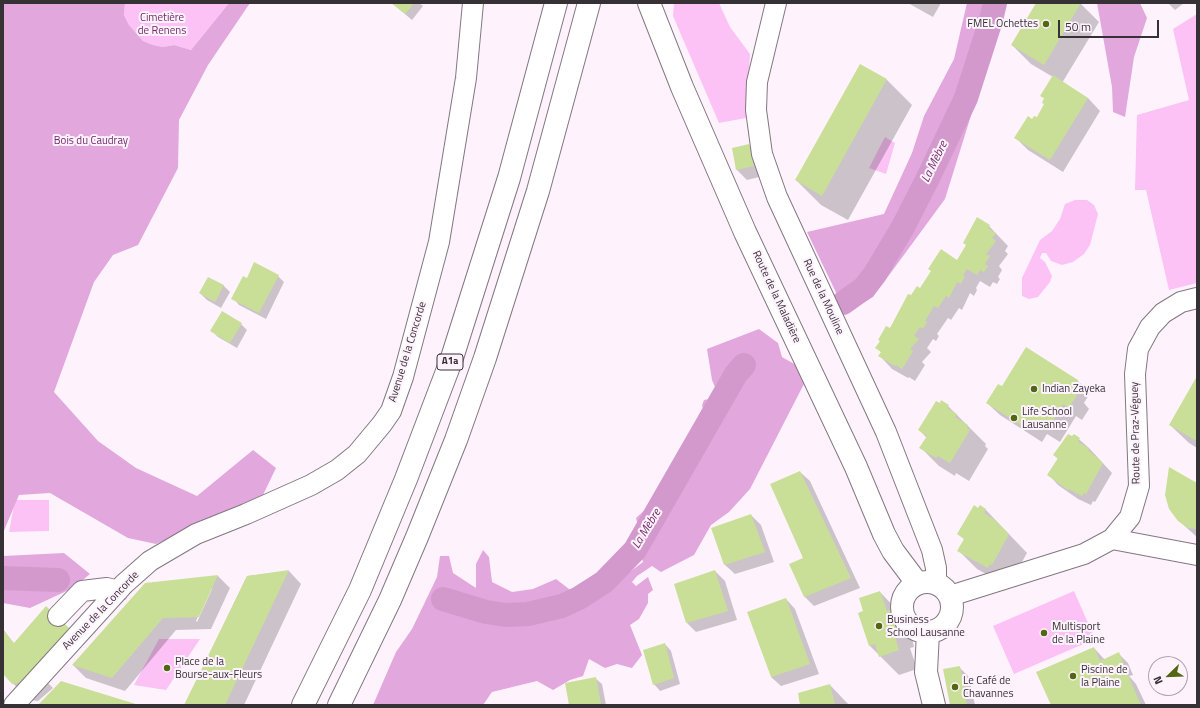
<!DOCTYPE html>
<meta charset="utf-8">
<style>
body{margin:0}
#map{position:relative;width:1200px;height:708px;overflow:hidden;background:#fef3fd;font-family:"Titillium Web",sans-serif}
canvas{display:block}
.frame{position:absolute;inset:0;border:4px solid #363135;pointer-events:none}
.north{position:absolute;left:1148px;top:656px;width:40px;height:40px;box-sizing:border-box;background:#fef3fd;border:1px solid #aea5ad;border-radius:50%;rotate:247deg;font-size:11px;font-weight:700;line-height:16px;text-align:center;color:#363135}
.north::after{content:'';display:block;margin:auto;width:14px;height:18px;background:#536612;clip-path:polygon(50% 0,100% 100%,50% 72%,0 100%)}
.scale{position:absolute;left:1058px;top:20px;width:101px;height:18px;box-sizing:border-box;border:2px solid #363135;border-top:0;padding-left:5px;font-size:12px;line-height:14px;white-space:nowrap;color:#363135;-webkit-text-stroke:3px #fef3fd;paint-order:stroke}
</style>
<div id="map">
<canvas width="1200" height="708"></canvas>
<div class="frame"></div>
<div class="north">N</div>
<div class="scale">50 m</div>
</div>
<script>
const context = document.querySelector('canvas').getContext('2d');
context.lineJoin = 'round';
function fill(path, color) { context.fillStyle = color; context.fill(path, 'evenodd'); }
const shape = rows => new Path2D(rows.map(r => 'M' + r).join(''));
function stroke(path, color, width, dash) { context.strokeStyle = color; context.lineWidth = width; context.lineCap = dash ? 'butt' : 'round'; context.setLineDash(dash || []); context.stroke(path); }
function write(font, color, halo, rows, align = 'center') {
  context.font = font + ' "Titillium Web",sans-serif'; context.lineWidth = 4; context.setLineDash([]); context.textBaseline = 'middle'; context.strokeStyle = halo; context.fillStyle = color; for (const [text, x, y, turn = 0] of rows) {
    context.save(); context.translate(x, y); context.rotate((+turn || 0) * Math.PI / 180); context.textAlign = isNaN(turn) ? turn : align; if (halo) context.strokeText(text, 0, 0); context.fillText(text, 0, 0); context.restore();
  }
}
const green = shape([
 [125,3,229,3,191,50,174,45,163,47,153,45,143,41,129,25,124,15],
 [674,3,719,3,730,27,750,54,746,118,719,123,673,16],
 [1197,14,1197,283,1169,290,1146,190,1135,190,1137,115,1189,100,1173,29],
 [885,137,895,143,886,174,869,168],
 [1075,200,1087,200,1094,205,1098,214,1090,245,1084,254,1073,262,1062,265,1051,261,1046,253,1042,253,1040,258,1045,262,1052,276,1050,282,1038,297,1029,299,1022,296,1022,278,1040,240,1052,231,1060,219,1065,204],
 [15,500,49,500,49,531,9,532],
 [1074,591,1095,639,1014,674,993,626],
 [159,639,200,639,166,690,134,685]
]);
const forest = shape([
 [3,3,125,3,124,15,129,25,143,41,153,45,163,47,174,45,191,50,229,3,250,3,208,65,179,120,178,168,138,245,113,255,94,282,54,392,98,441,136,468,197,496,253,450,276,468,262,497,156,544,128,538,50,493,19,495,3,533],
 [967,3,1006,3,945,199,873,297,848,312,843,307,807,232,884,214,912,153,924,116,954,59],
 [1097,3,1140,3,1147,18,1134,57,1125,117,1113,112,1112,87],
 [759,329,778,343,782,357,803,369,806,380,750,489,729,512,711,525,694,555,661,572,652,566,637,576,632,582,636,586,648,577,653,590,648,594,648,603,639,619,630,625,642,655,632,668,617,664,605,668,589,659,583,676,570,680,553,690,537,681,492,692,483,705,373,705,396,652,412,629,437,577,440,556,449,556,453,573,476,588,476,564,483,550,489,557,492,582,512,592,533,589,556,579,582,599,611,586,643,562,637,543,646,531,638,526,636,518,647,508,656,509,663,489,670,487,686,457,680,448,704,413,702,405,704,400,719,397,712,380,707,349],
 [64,553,90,574,73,588,30,608,3,603,3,556]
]);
const shadow = shape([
 [392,3,419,3,423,6,412,20],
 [908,3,941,3,933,17],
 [1038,3,1080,3,1099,22,1062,83,1088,98,1100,111,1063,172,1028,150,1016,138,1032,120,1037,119,1046,104,1045,99,1041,96,1053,77,1031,64,1012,45],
 [1168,3,1184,3,1175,10],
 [860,65,887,80,912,105,848,220,821,205,796,180],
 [749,145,759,154,763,176,747,180,737,170,733,149],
 [977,219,989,226,1008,246,1005,251,1008,254,999,266,1002,270,998,277,1000,279,997,284,993,282,990,287,980,281,976,288,977,290,974,296,970,293,962,310,959,308,951,320,948,318,937,334,939,336,936,341,933,339,927,348,931,352,922,362,925,365,915,381,909,377,908,378,892,369,880,356,882,353,877,348,911,297,957,261,967,245],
 [278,276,284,282,266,319,239,305,233,298,247,279],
 [209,278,224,286,230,292,221,308,207,300,200,293],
 [241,324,247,330,237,348,218,337,212,331],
 [1197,378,1197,448,1189,443,1170,425],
 [1077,380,1090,393,1084,403,1089,409,1082,420,1076,416,1060,442,1047,434,1042,442,1000,415,987,403,1002,387],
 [948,406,986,444,985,446,988,449,969,481,956,473,955,476,939,466,921,448,927,438,919,430],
 [1074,435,1089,448,1112,473,1095,502,1093,501,1091,505,1078,499,1058,485,1049,475,1058,459,1054,455],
 [800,472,810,481,860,588,814,606,804,596],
 [1197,484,1197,537,1179,521],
 [980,506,986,510,1027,553,1010,583,1006,585,977,569,958,550,965,540,958,533],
 [751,515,761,525,774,562,735,574,725,565,712,529],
 [289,571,301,584,244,705,185,705,247,576],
 [715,571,725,581,737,620,696,632,687,623],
 [218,576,230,588,211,629,176,630,125,691,86,678,73,665,145,584],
 [210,589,212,589,197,622,196,621],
 [880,592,898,611,903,624,911,634,914,647,910,648,917,669,899,675,870,646,864,612],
 [786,599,795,609,819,674,781,686,771,677],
 [3,629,31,666,53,688,38,701,29,700,3,673],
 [665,644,671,651,680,684,660,691,654,684],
 [1094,648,1105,660,1119,654,1128,663,1133,675,1129,676,1136,684,1146,705,1052,705],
 [959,667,969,677,975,705,950,705],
 [595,678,602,684,606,705,570,705],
 [830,685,849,705,801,705]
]);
const river = shape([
 [843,303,864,288,875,274,903,227,928,178,966,98,991,20,995,3],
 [3,578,58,580],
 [443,599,486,612,506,615,528,614,562,606,579,598,604,582,635,550,736,374,744,365]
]);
const building = shape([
 [391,3,414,3,405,14],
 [1036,3,1081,3,1044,65,1011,45],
 [860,64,887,79,822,196,795,180],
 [1053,75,1088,98,1050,160,1014,138,1028,116,1032,119,1034,116,1037,117,1044,104,1042,103,1044,98,1040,96],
 [749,144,754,166,736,170,732,148],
 [977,217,990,225,988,228,996,233,992,238,996,241,986,254,990,256,985,264,988,266,984,272,980,270,977,275,967,269,963,275,965,276,961,284,957,282,949,298,946,296,938,308,934,306,925,321,927,322,923,329,920,327,914,336,919,339,910,349,913,351,902,369,896,365,895,366,878,356,881,352,875,348,880,341,878,340,886,326,890,328,908,294,911,295,917,286,920,288,931,271,928,269,941,249,957,260,966,245,963,243],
 [254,262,279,275,259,313,231,299,243,276,247,278],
 [208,277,224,285,215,302,199,293],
 [222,311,242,323,230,343,210,331],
 [1026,347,1078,380,1071,391,1077,395,1069,408,1063,404,1047,431,1034,422,1029,430,986,403,998,384,1002,386],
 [1197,376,1197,441,1169,425],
 [941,400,949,405,947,408,957,414,955,417,968,425,967,428,970,430,950,463,938,456,936,458,919,448,927,436,918,430,936,401,940,403],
 [1068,434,1072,436,1074,434,1080,438,1078,442,1089,448,1088,450,1103,463,1086,494,1084,493,1082,496,1069,489,1068,490,1047,475,1058,458,1053,455],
 [1169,467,1197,483,1197,529,1188,528,1178,521,1169,509,1165,495],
 [800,471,851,578,804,597,789,564,803,558,770,484],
 [974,505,978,508,980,505,986,509,984,513,995,520,1009,534,992,565,990,564,988,568,957,551,964,539,957,534],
 [751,514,765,552,724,565,711,528],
 [289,570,225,705,184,705,247,576],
 [715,570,728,611,686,623,674,584],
 [218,575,199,617,163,618,112,678,72,665,145,583],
 [880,591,887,611,890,610,893,614,897,628,893,630,899,650,879,657,875,644,869,646,858,613,863,611,859,598],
 [786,598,810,664,771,677,747,612],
 [46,606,70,629,35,669,19,683,12,684,3,674,3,630,14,643],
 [665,643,674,678,653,685,643,650],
 [1094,647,1100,661,1119,652,1124,665,1119,667,1123,675,1127,673,1141,705,1051,705,1036,672],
 [960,666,967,705,950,705,943,669],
 [596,677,601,705,569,705,565,683],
 [61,681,139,705,38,705],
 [830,684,835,705,800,705,798,693]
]);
const minor = shape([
 [776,3,757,82,756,110,762,154,777,197,886,432,932,550,936,568,936,583],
 [1112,539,1197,555],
 [950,596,1084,554,1112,539,1130,517,1139,486,1135,374,1138,349,1150,327,1163,313,1181,302,1197,298],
 [58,616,82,591,107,588,118,591],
 [14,705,124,584,150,561,196,534,246,514,311,485,337,470,357,454,382,424,391,411,403,377,439,242,466,78,473,3]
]);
const major = shape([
 [649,3,682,87,745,232,856,467,884,534,893,551,917,583],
 '902 607a25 25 0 1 1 50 0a25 25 0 1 1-50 0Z',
 [928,632,926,672,934,705]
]);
const highway = shape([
 [303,705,360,590,406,479,451,361,509,178,556,3],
 [339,705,390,600,417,537,456,440,485,358,538,191,589,3]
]);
const markers = [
 [1046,24,4,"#536612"],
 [1034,389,4,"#536612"],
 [1014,418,4,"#536612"],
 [879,626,4,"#536612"],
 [1044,633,4,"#536612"],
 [167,668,4,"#536612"],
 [1073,676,4,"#536612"],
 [955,687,4,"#536612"]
];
const shields = [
 [450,362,26]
];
const shieldNames = [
 ["A1a",450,362]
];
const parkNames = [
 ["Cimetière",162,18],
 ["de Renens",162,31],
 ["Bois du Caudray",91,141]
];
const poiNames = [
 ["FMEL Ochettes",1038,24,"right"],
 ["Indian Zayeka",1042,389],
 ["Life School",1022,412],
 ["Lausanne",1022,425],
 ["Business",887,620],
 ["School Lausanne",887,633],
 ["Multisport",1052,627],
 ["de la Plaine",1052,640],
 ["Place de la",175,662],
 ["Bourse-aux-Fleurs",175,675],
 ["Piscine de",1081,670],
 ["la Plaine",1081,683],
 ["Le Café de",963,681],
 ["Chavannes",963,694]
];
const streetNames = [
 ["Route de la Maladière",776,297,65],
 ["Rue de la Mouline",823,297,65],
 ["Avenue de la Concorde",408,352,-73],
 ["Route de Praz-Véguey",1136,433,-91],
 ["Avenue de la Concorde",101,611,-46]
];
const waterNames = [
 ["La Mèbre",935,162,-64],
 ["La Mèbre",647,529,-59]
];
fill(green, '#fcc1f5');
fill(forest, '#e2a7dc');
fill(shadow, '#0003');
stroke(river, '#d399cd', 24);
fill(building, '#c9df97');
stroke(minor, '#837781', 22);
stroke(major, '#837781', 24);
stroke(highway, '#837781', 24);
stroke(minor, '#fff', 20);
stroke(major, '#fff', 22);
stroke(highway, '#fff', 22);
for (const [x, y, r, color] of markers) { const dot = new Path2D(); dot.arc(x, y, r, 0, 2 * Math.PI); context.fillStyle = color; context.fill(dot); stroke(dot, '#fef3fd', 1.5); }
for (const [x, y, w] of shields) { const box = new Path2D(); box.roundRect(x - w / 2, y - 8, w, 16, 3); context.fillStyle = '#fef3fd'; context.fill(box); stroke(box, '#363135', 1); }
write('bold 10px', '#363135', null, shieldNames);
write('11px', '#6e2a6a', '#fef3fd', parkNames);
write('11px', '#363135', '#fef3fd', poiNames, 'left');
write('11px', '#363135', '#fef3fd', streetNames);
write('italic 12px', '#722e6d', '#fef3fd', waterNames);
</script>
